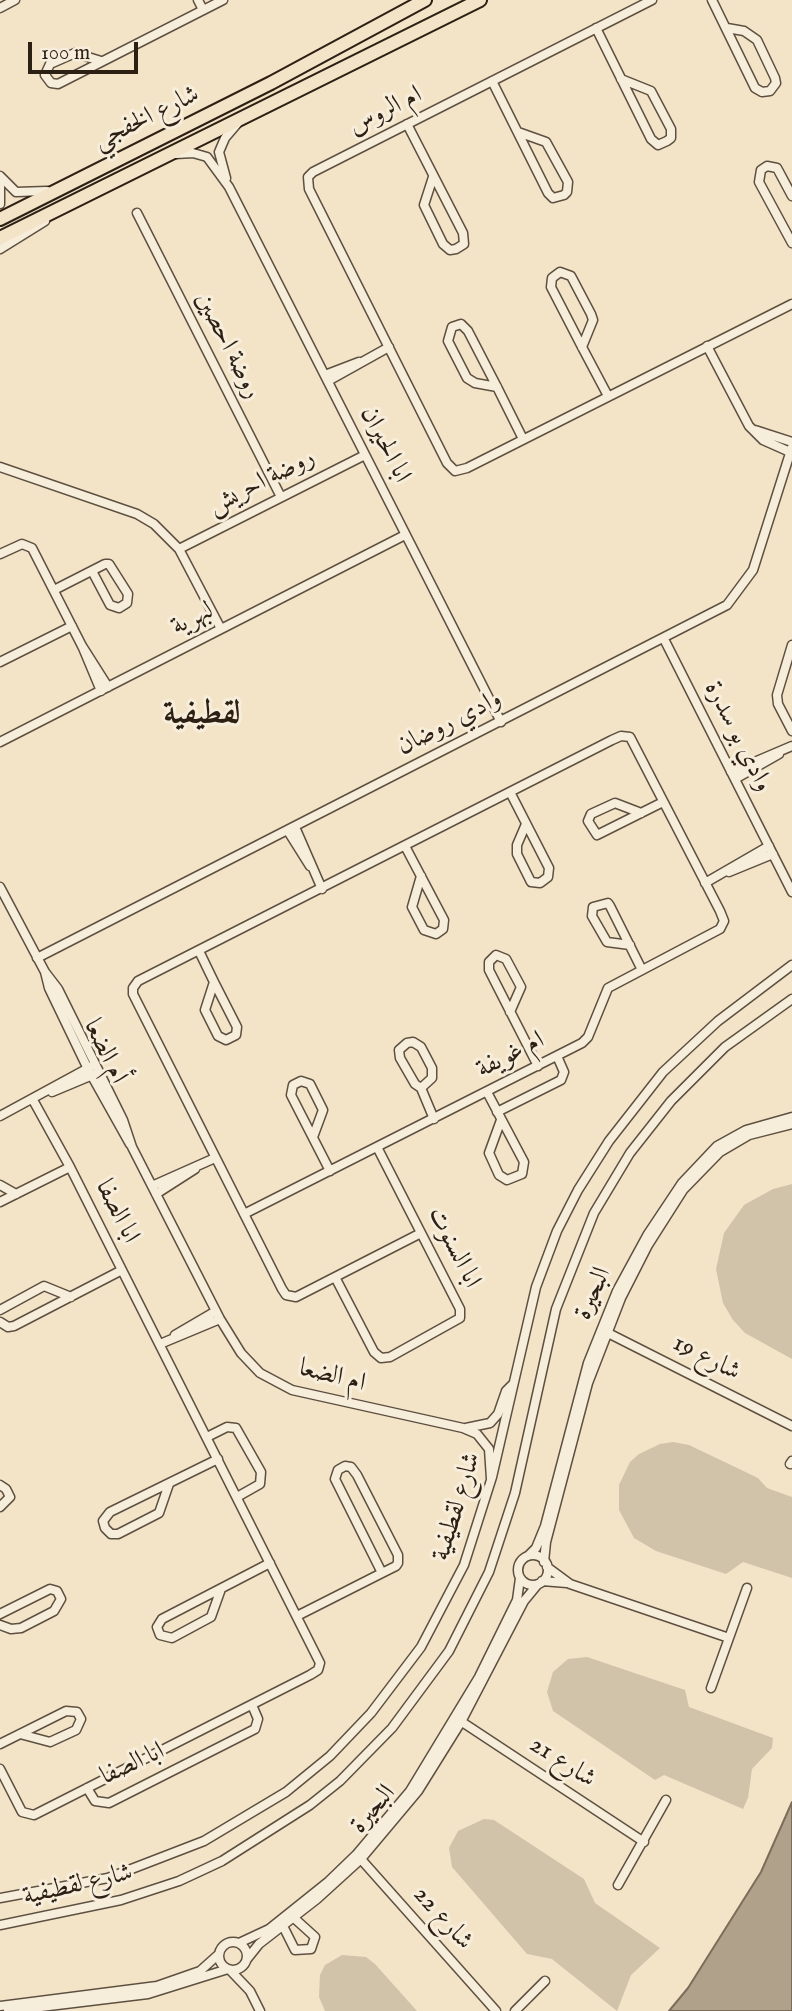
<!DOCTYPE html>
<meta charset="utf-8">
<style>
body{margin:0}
#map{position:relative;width:792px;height:2011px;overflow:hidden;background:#f3e4c8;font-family:"IM FELL English",serif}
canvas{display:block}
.scale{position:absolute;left:28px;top:42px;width:110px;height:32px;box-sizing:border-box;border:4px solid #2c1f13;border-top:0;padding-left:9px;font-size:21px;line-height:24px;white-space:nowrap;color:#2c1f13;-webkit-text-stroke:5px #f7eddb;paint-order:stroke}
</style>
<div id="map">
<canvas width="792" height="2011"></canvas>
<div class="scale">100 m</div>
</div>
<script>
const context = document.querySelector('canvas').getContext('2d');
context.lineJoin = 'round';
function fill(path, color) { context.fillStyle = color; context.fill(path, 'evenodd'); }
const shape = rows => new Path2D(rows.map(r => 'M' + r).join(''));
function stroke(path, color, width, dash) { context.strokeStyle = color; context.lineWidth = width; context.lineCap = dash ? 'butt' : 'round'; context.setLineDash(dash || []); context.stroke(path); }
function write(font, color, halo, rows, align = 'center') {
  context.font = font + ' "IM FELL English",Amiri,serif'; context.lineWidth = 6; context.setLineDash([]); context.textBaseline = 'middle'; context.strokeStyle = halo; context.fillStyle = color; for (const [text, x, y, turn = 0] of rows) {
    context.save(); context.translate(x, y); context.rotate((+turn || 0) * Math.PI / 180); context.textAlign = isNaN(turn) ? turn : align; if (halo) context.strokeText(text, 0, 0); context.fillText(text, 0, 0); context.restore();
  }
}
const green = shape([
 [792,1184,792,1359,745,1333,733,1320,723,1303,716,1269,724,1233,744,1205,773,1189],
 [673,1442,689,1445,758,1478,767,1488,792,1497,792,1578,743,1562,726,1574,656,1551,634,1538,619,1510,619,1485,630,1462,639,1454,660,1444],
 [587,1657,685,1690,689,1707,773,1738,772,1748,752,1769,748,1798,743,1809,664,1775,655,1780,553,1711,547,1692,553,1672,568,1659],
 [484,1819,494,1820,584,1879,595,1903,660,1948,631,1975,617,2011,552,1959,527,1954,452,1867,449,1848,458,1831],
 [342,1955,366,1957,375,1964,417,2011,325,2011,319,1997,320,1975,325,1965]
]);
const water = shape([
 [792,1802,792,2011,669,2011,688,1988,761,1872,792,1802]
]);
const minor = shape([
 [198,0,203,10],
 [652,0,313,172,308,177,309,189,447,463,455,471,467,468,792,304],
 [712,0,755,88,762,92,770,91,776,83,775,78,757,40,744,31,727,28],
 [0,8,15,0],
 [596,28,651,139,658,145,667,141,671,138,671,129,651,91,621,79],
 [101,61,75,53,50,64,45,75,51,83,58,84,223,0],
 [492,81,548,193,553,198,564,195,567,192,568,182,546,142,518,132],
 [407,124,463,233,464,244,456,249,450,250,443,244,424,205,433,177],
 [176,154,193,153,207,157,229,187,501,722],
 [0,176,16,192,47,191],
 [226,178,219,152,225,138,237,124],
 [0,185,0,204],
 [792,196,777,168,767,166,761,170,759,182,792,243],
 [137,213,281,497],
 [0,249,45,221],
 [707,346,749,426,763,440,790,452],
 [582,347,593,320,591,314,571,276,560,272,552,278,551,287,582,347,608,396],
 [325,375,359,362],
 [328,381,389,347],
 [497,387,475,383,467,378,448,341,452,327,461,324,468,331,497,387,523,439],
 [755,430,792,442],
 [0,467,137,514,154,524,179,549,221,629],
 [179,549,365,455],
 [0,554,22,544,32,548,82,646,108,687],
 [54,590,105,564,109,564,128,594,127,603,119,608,110,605,92,571],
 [664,639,792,892],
 [792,645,777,695,778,704,792,731],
 [83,648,101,691],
 [0,662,72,626],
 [0,742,405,535],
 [731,772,792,746],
 [735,779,779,754],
 [510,792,549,868,548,877,540,883,531,882,517,854,517,845,526,824],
 [641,813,615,803,591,814,588,821,597,835,663,802],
 [295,827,322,889],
 [288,831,310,866],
 [405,846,444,920,443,929,436,934,424,930,412,907,421,876],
 [729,872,773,854],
 [705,883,769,846],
 [0,887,45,972,58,989,123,1120,132,1147,220,1319,241,1353,260,1373,292,1390,463,1428,477,1434,489,1449,491,1479],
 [630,945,607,942,592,916,593,907,608,903,610,906,642,970],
 [199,951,214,982,237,1027,236,1035,226,1040,218,1036,205,1010,214,982],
 [37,958,727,605,753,570,792,447],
 [45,972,49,988,88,1069,130,1144],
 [510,1012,521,987,506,959,496,955,489,962,489,970,538,1066],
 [421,1088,432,1078,432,1068,421,1047,413,1042,407,1043,399,1050,400,1058,415,1084,421,1088,434,1119],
 [52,1092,95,1074],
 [487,1092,524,1162,522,1174,507,1180,499,1175,489,1153,501,1120],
 [497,1112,561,1080,564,1072,557,1056],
 [0,1116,92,1066],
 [313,1137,323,1110,310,1084,301,1081,293,1085,291,1095,330,1171],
 [0,1185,16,1194],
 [152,1186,215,1158],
 [156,1194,195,1169],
 [0,1202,70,1167],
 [244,1214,582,1043,588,1037,608,988,720,929,724,921,720,911,630,737,621,736,612,740,138,981,133,988,133,994,282,1289,286,1295,296,1297,421,1233],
 [335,1277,374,1352,381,1358,390,1357,460,1318,460,1309,377,1147],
 [0,1310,44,1286,71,1297],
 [0,1322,8,1327,14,1326,122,1270],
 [604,1331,792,1426],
 [175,1335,216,1311],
 [160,1344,220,1319],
 [466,1428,490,1423,498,1414,506,1391,512,1385],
 [207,1437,227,1427,236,1428,261,1472,260,1484,237,1497],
 [790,1464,792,1461],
 [169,1484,159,1513,118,1534,111,1534,105,1528,103,1521,110,1512,218,1459],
 [0,1485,6,1489,10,1497,0,1507],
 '518 1570a15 15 0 1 1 30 0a15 15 0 1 1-30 0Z',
 [528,1556,536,1548,545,1526,588,1363,617,1291,648,1234,682,1183,717,1146,746,1130,792,1117],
 [544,1562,546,1542,588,1383,621,1298,648,1245,683,1190,720,1152,749,1135,792,1124],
 [547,1567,570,1584,729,1638],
 [542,1581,567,1583],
 [221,1589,211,1617,172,1638,160,1635,157,1627,162,1619,270,1563],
 [0,1614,50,1589,57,1591,61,1599,54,1611,21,1628,11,1629,0,1625],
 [297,1616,382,1573,396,1566,398,1563,398,1555,357,1475,351,1467,345,1466,338,1470,335,1479,382,1573],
 [711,1688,747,1588],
 [459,1720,644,1842],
 [0,1744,66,1711,77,1712,81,1719,76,1730,50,1742,20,1734],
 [0,1769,22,1812,34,1815,310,1675,318,1670,320,1663,70,1167,33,1100],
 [87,1788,95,1801,109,1803,255,1729,258,1719,252,1705],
 [359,1857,496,2011],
 [618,1885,666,1800],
 [0,1898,108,1878,204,1841,286,1792,330,1756,371,1713,421,1647,464,1565,492,1477,536,1287,557,1231,578,1190,609,1141,663,1072,718,1021,792,965],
 [0,1925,121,1900,179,1881,222,1861,310,1805,340,1781,392,1728,449,1651,489,1572,515,1493,556,1309,594,1213,630,1153,671,1101,725,1047,792,999],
 [283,1926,295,1950,311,1949,315,1937,294,1918],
 '219 1956a14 14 0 1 1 28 0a14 14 0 1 1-28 0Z',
 [239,1943,269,1929,329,1881,356,1855,410,1791,479,1677,517,1600,520,1578],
 [247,1959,259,1944,317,1899,361,1859,418,1791,461,1722,524,1601,538,1584],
 [230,1970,250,1991,260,2011],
 [0,2006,157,1986,200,1971,219,1954],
 [8,2011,148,1994,228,1969],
 [515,2011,545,1981]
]);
const highway = shape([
 [0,219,271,83,425,0],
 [0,238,480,0]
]);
const streetNames = [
 ["ام الروس",386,112,-27],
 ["شارع الخفجي",147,119,-26],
 ["روضة احصين",227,346,63],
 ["ابا الحيران",384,445,63],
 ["روضة احريش",262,483,-27],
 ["لبهرية",193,620,-27],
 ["وادي روضان",450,724,-27],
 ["وادي بو سدرة",737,737,63],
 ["أم الضعا",104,1052,64],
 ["ام غويفة",511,1056,-27],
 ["ابا الصفا",116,1212,63],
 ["ابا السنوت",453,1248,63],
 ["البحيرة",594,1294,-66],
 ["شارع 19",706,1359,27],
 ["ام الضعا",332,1377,14],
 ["شارع لقطيفية",458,1507,-73],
 ["شارع 21",562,1763,33],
 ["ابا الصفا",133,1765,-25],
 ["البحيرة",374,1810,-50],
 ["شارع لقطيفية",78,1886,-13],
 ["شارع 22",442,1919,48]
];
const districtNames = [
 ["لقطيفية",202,716]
];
fill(green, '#d1c3a9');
fill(water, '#afa18a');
stroke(water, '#7b6d5a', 2);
stroke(minor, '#5e5040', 11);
stroke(highway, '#2c1f13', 16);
stroke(minor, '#f7eddb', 8);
stroke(highway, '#f3e4c8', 12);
write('26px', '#2c1f13', '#f7eddb', streetNames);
write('bold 33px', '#2c1f13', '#f7eddb', districtNames);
</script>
